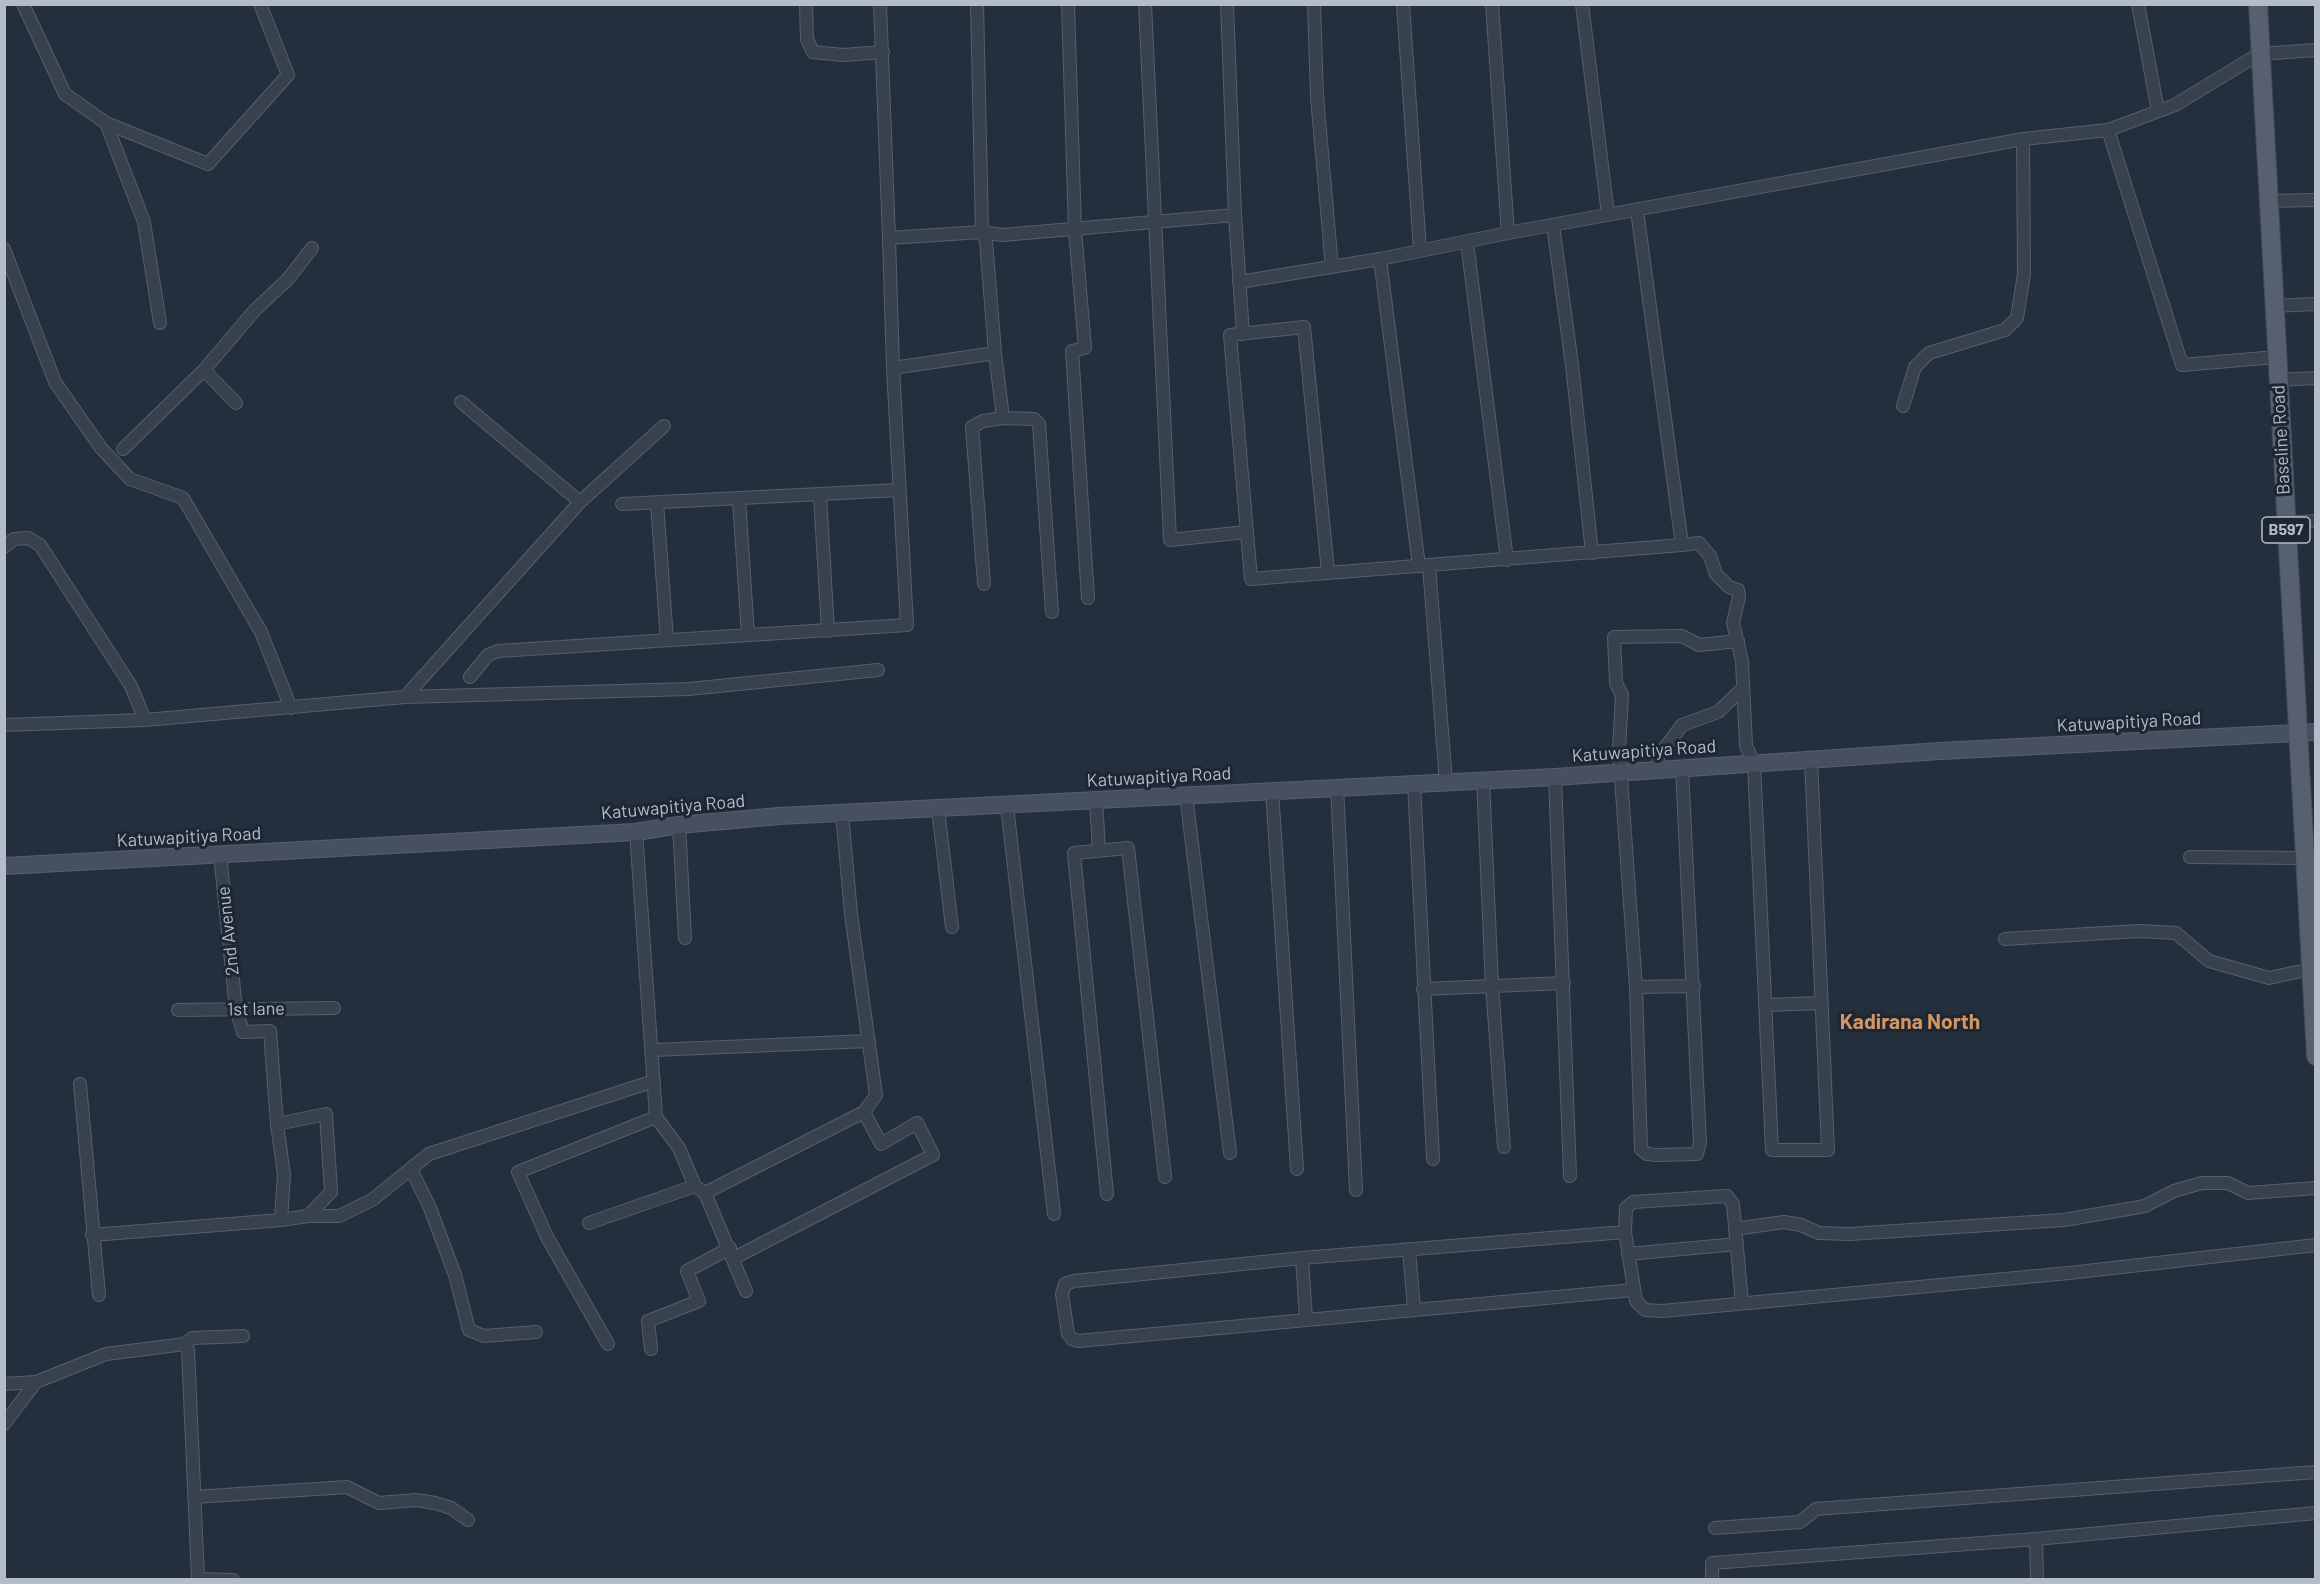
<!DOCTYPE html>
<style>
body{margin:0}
#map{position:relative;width:2320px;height:1584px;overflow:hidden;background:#242f3e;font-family:Barlow,sans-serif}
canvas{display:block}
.frame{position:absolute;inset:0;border:6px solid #b4bcc9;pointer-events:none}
</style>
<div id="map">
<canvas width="2320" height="1584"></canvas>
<div class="frame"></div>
</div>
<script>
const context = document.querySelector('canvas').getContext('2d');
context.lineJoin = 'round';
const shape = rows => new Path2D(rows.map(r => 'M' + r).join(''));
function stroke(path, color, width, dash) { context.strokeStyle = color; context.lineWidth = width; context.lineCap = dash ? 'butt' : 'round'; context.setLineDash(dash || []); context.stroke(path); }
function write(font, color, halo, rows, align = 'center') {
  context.font = font + ' Barlow,sans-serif'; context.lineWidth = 6; context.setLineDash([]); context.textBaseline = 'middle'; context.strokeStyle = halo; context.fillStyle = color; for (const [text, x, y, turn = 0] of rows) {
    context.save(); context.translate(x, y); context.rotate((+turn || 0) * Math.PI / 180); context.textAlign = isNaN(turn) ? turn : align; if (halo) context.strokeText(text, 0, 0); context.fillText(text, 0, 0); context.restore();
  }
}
const street = shape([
 [23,4,65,94,106,123,208,164,288,75,260,4],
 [806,4,807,39,813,52,843,55,883,52],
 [880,4,889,238,982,232,1002,235,1235,215,1243,334],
 [977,4,982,232,986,241,995,353,1003,418,983,421,972,427,984,584],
 [1068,4,1075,230,1085,348,1072,351,1088,598],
 [1145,4,1170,540,1246,532],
 [1227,4,1235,215],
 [1314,4,1317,97,1332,267],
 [1403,4,1420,250],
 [1492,4,1508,233],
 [1582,4,1608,214],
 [2138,4,2158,111],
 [106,123,144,222,160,323],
 [2108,130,2182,365,2276,357],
 [2267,201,2316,200],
 [1553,225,1572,365,1592,553],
 [889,238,893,368,995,353],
 [1467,242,1507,560],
 [4,249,55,382,101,448,130,479,183,498,261,632,291,708],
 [1380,259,1419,566],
 [1239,282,1380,259,1508,233,2023,139,2108,130,2175,105,2259,54,2316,50],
 [2273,306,2316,304],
 [204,370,236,403],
 [2278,380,2316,378],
 [461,402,580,502],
 [1903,406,1915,367,1929,353,2005,330,2017,318,2024,274,2023,139],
 [1003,418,1034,419,1039,424,1052,612],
 [123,449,204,370,255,310,288,279,312,248],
 [820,495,828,631],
 [739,499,748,635],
 [657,503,667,640],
 [622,504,899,490],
 [2286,523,2316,521],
 [1682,545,1699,543,1710,556,1716,574,1729,587,1738,590,1739,597,1733,623,1742,661,1746,746,1754,763,1772,1150,1828,1150,1811,759],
 [4,547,14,539,28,538,40,545,131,686,145,720,405,697,689,689,878,670],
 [1429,566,1446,782],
 [1328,572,1304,327,1230,335,1251,579,1682,545,1637,210],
 [470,677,488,655,498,651,907,625,893,368],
 [405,697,580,502,664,426],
 [4,725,145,720],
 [1682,768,1700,1143,1697,1154,1656,1155,1647,1154,1641,1149,1636,987,1619,750,1622,695,1616,683,1614,637,1682,636,1699,645,1738,641],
 [1659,769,1658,757,1682,725,1718,712,1743,688],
 [1555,777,1570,1176],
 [1483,779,1492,986,1504,1147],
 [1414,783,1433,1159],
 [1337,786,1356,1190],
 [1272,790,1297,1169],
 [1186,795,1230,1153],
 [1096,800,1099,850],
 [1007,806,1054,1214],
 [938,809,952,927],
 [679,825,685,938],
 [636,832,656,1117,679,1148,695,1186,705,1193,864,1112,876,1095,851,914,842,813],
 [220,854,236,1009,243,1032,270,1031,277,1124,326,1114,331,1192,308,1216,281,1220,284,1175,277,1124],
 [2190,857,2304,858],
 [2005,939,2139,931,2176,933,2209,961,2269,978,2311,969],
 [1636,987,1694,986],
 [1423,989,1564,983],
 [1765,1005,1822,1003],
 [178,1010,334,1008],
 [653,1050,869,1041],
 [80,1084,99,1295],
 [411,1169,430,1208,455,1275,469,1330,484,1336,536,1332],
 [705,1193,746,1291],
 [1107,1194,1074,853,1128,848,1165,1177],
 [308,1216,339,1216,372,1200,429,1154,654,1081],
 [589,1223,695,1186],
 [1735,1229,1784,1222,1801,1225,1819,1233,1850,1234,2064,1220,2145,1206,2174,1191,2202,1183,2228,1183,2248,1193,2316,1188],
 [1625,1232,1626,1208,1633,1202,1727,1196,1733,1204,1742,1303],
 [92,1235,281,1220],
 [1409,1250,1414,1309],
 [1628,1254,1737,1244],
 [734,1258,933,1155,917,1123,881,1144,864,1112],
 [1302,1258,1306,1319],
 [1633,1290,1078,1341,1072,1339,1068,1334,1062,1294,1065,1284,1074,1281,1302,1258,1625,1232,1636,1301,1645,1310,1662,1311,2069,1273,2316,1245],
 [185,1344,188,1350,198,1579,233,1580],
 [608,1344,547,1237,518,1172,656,1117],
 [651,1349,648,1321,699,1301,687,1271,730,1248],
 [4,1384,36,1382,106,1354,185,1344,192,1338,243,1336],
 [4,1424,36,1382],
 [194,1497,347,1487,379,1503,416,1500,435,1503,451,1508,468,1520],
 [1715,1528,1800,1522,1816,1509,2316,1472],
 [2036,1539,2037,1580],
 [1712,1580,1712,1563,2036,1539,2316,1513]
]);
const secondary = shape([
 [4,866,636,832,679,825,779,816,1555,777,1940,751,2316,732]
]);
const primary = shape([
 [2258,4,2316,1056]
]);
const shields = [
 [2286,530,48]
];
const shieldNames = [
 ["B597",2286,530]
];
const streetNames = [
 ["Baseline Road",2281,440,-93],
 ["Katuwapitiya Road",2129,722,-3],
 ["Katuwapitiya Road",1644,751,-4],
 ["Katuwapitiya Road",1159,777,-3],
 ["Katuwapitiya Road",673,807,-5],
 ["Katuwapitiya Road",189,837,-3],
 ["2nd Avenue",228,931,-96],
 ["1st lane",256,1009,-1]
];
const quarterNames = [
 ["Kadirana North",1910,1022]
];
stroke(street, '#565f6c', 14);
stroke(secondary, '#565f6c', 18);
stroke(primary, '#414a57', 20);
stroke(street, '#38414e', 12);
stroke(secondary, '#465061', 16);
stroke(primary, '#56606e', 18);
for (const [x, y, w] of shields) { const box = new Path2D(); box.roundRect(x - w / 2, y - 13, w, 26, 4.5); context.fillStyle = '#1d2633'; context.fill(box); stroke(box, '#b4bcc9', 1.5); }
write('bold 16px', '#b4bcc9', null, shieldNames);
write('18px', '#b4bcc9', '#1d2633', streetNames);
write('bold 21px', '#d59563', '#1d2633', quarterNames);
</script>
